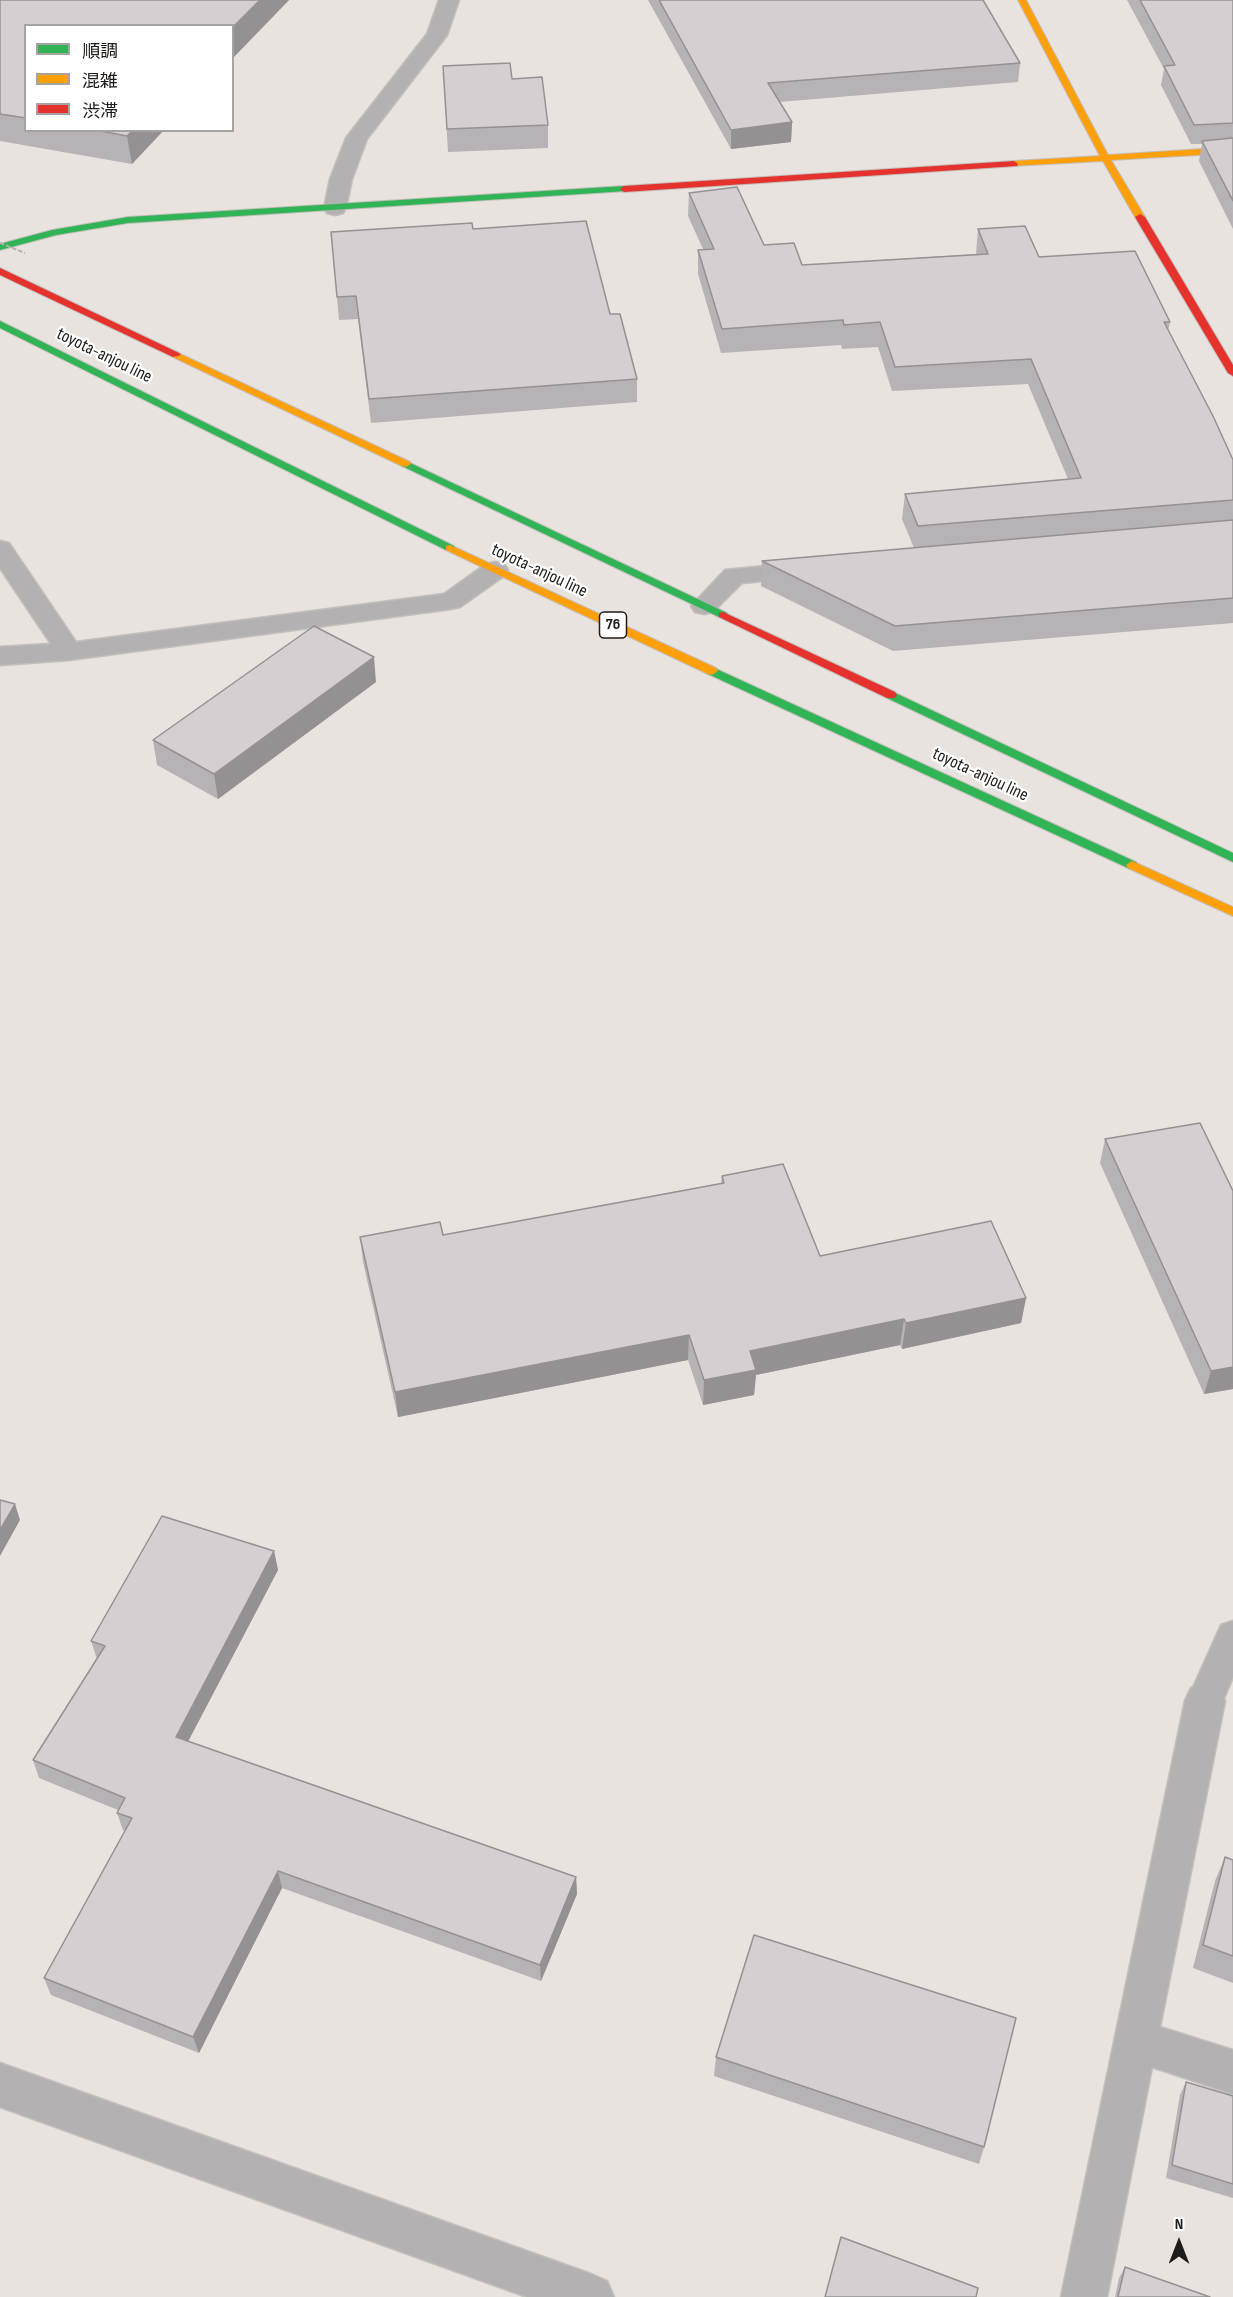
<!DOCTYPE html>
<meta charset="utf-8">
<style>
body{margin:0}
#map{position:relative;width:1233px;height:2297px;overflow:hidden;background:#e8e3de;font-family:"Sofia Sans Condensed","Noto Sans JP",sans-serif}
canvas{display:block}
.legend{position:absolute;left:24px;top:24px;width:210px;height:108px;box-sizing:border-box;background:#fff;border:2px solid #a5a4a3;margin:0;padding:8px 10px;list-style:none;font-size:18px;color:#1e1b18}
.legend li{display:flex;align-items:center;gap:12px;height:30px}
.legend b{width:30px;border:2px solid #a5a4a3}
.north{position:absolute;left:1149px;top:2213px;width:60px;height:60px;-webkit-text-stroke:4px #fff;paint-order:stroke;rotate:0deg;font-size:16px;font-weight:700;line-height:24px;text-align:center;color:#1e1b18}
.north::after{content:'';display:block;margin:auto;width:21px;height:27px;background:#1e1b18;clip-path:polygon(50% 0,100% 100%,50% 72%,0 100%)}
</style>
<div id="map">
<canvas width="1233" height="2297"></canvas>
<ul class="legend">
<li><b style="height:8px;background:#30b455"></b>順調</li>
<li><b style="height:8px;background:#ff9f0a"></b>混雑</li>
<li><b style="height:8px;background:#e5322d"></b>渋滞</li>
</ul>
<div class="north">N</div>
</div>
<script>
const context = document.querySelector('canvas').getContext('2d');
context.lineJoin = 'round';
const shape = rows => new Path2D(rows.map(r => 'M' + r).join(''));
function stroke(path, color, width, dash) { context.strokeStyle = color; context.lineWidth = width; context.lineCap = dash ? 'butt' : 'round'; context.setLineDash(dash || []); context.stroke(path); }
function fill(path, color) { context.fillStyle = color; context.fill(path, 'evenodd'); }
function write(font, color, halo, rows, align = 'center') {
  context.font = font + ' "Sofia Sans Condensed",sans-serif'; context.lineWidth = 4.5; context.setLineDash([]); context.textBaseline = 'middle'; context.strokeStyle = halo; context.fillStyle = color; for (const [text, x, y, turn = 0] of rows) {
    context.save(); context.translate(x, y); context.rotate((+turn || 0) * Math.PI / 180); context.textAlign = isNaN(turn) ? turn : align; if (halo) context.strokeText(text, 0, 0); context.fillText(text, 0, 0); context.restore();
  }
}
const lane = shape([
 [1233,1621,1233,1677,1218,1712,1205,1717,1192,1712,1187,1701,1221,1625,1233,1621]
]);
const street = shape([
 [439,0,459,0,447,35,367,139,352,179,346,208,343,213,335,215,327,213,324,208,330,179,346,138,427,34,439,0],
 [0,541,9,543,76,642,444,594,486,564,495,562,504,564,508,570,504,576,460,607,451,609,69,660,0,665,0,647,51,644,0,568,0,541],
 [807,562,816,564,820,570,816,576,742,583,713,612,704,614,695,612,691,606,725,570,807,562],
 [1205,1683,1219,1688,1225,1701,1160,2027,1233,2050,1233,2094,1152,2067,1107,2297,1061,2297,1185,1701,1191,1688,1205,1683],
 [0,2063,591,2274,607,2281,614,2297,527,2297,0,2107,0,2063]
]);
const fast = shape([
 [624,186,628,189,627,191,128,223,56,235,0,250,0,244,52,230,128,217,624,186],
 [0,321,454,546,455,548,454,550,446,550,0,328,0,321],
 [406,461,727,613,728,615,727,617,719,617,402,466,401,464,406,461],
 [712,667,1136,862,1138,865,1132,869,1128,868,708,674,706,671,712,667],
 [891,691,1233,853,1233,862,887,698,887,692,891,691]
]);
const slow = shape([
 [1018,0,1026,0,1108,155,1233,147,1233,153,1111,160,1145,217,1140,220,1135,217,1103,161,1011,166,1010,164,1014,161,1100,156,1018,0],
 [176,352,410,462,411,464,406,467,402,466,173,357,171,355,176,352],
 [450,545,716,668,718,671,712,675,708,674,446,550,446,546,450,545],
 [1132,861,1233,907,1233,916,1128,868,1126,865,1132,861]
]);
const jam = shape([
 [1014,161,1018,164,1017,166,624,192,620,189,624,186,1014,161],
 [1140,214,1145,217,1233,365,1233,376,1228,373,1135,217,1140,214],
 [0,268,179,353,181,355,173,357,0,275,0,268],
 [723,612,895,692,897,695,895,698,887,698,719,617,719,613,723,612]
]);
const pathBridge = shape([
 [0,243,25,253]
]);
const wall = shape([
 [0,0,289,0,232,59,232,26,26,26,26,130,164,130,132,164,0,141],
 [648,0,983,0,1020,63,1018,82,779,102,792,122,791,142,731,149],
 [1127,0,1233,0,1233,229,1199,161,1202,144,1191,144,1161,85,1164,69],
 [443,66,512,79,548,125,548,148,448,152],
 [689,193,764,245,802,265,976,254,978,229,1039,257,1170,322,1168,331,1233,460,1233,623,893,651,761,586,762,561,914,548,902,519,905,494,1068,479,1028,384,892,391,878,347,842,349,841,345,721,353,698,274,698,250,703,249,688,216],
 [473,229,610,314,637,379,637,402,371,423,358,319,339,320,331,232],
 [376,682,218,799,157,765,153,740],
 [1105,1139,1233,1191,1233,1389,1204,1394,1100,1163],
 [722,1176,820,1256,1026,1298,1021,1323,902,1349,900,1345,756,1375,754,1395,703,1405,688,1360,398,1417,363,1262,360,1237,443,1235,721,1183],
 [274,1551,278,1570,188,1741,576,1877,577,1894,541,1981,282,1888,199,2053,51,1995,44,1978,125,1831,123,1830,117,1813,118,1810,39,1778,33,1760,97,1659,91,1641],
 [1225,1857,1233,1860,1233,1983,1193,1968,1215,1881],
 [716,2057,984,2147,979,2164,714,2076],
 [1186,2082,1233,2096,1233,2198,1166,2178,1180,2095],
 [1125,2267,1210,2297,1115,2297,1119,2278]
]);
const shadedWall = shape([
 [260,0,289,0,232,59,232,28],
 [792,122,791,142,731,149,731,130],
 [133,130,164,130,132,164,127,136],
 [374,657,376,682,218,799,214,774],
 [1026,1298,1021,1323,902,1349,906,1323],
 [904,1319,900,1345,756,1375,754,1395,703,1405,704,1380,750,1351],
 [689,1335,688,1360,398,1417,395,1392],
 [1233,1367,1233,1389,1204,1394,1211,1371],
 [15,1504,20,1520,0,1556,0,1530],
 [274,1551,278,1570,181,1755,176,1737],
 [278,1871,282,1888,199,2053,193,2037],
 [576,1877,577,1894,541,1981,540,1965]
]);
const building = shape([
 [0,0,260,0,232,28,232,26,26,26,26,118,0,114,0,0],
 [659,0,983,0,1020,63,768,83,792,122,731,130,659,0],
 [1140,0,1233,0,1233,123,1194,125,1164,66,1175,65,1140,0],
 [510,63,512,79,542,77,548,125,447,129,443,66,510,63],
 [95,130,133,130,127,136,95,130],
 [1233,138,1233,201,1202,141,1233,138],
 [737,187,764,245,794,243,802,265,988,254,978,229,1025,226,1039,257,1135,251,1170,322,1164,322,1213,416,1233,460,1233,500,918,526,905,494,1081,478,1031,359,895,367,880,322,844,325,843,320,722,329,698,250,714,249,689,193,737,187],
 [586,221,610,314,620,314,637,379,369,399,356,296,337,297,331,232,472,223,473,229,586,221],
 [1233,520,1233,598,895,626,762,561,1233,520],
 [314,626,374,657,214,774,153,740,314,626],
 [1200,1123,1233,1191,1233,1367,1211,1371,1105,1139,1200,1123],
 [783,1164,820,1256,991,1221,1026,1298,906,1323,904,1319,750,1351,756,1370,704,1380,689,1335,395,1392,360,1237,440,1222,443,1235,724,1183,722,1176,783,1164],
 [0,1500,15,1504,0,1530,0,1500],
 [162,1516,274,1551,176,1737,576,1877,540,1965,278,1871,193,2037,44,1978,132,1818,117,1813,125,1798,33,1760,105,1646,91,1641,162,1516],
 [1225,1857,1233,1860,1233,1956,1203,1945,1225,1857],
 [754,1935,1016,2018,984,2147,716,2057,754,1935],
 [1186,2082,1233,2096,1233,2184,1172,2165,1186,2082],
 [841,2237,978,2288,976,2297,825,2297,841,2237],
 [1125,2267,1210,2297,1118,2297,1125,2267]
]);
const shields = [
 [613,625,27]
];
const shieldNames = [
 ["76",613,625]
];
const streetNames = [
 ["toyota-anjou line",104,356,26],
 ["toyota-anjou line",539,571,25],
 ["toyota-anjou line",980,775,25]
];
stroke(lane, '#c3bfbb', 3);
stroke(street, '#c3bfbb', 3);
stroke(fast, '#c3bfbb', 2);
stroke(slow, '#c3bfbb', 2);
stroke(jam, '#c3bfbb', 2);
fill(lane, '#b4b1b3');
fill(street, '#b4b1b3');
fill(fast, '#30b455');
fill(slow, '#ff9f0a');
fill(jam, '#e5322d');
stroke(pathBridge, '#b4b1b1', 2, [4.5, 2]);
fill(wall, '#b7b2b5');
fill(shadedWall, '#959193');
fill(building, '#d5cfd2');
stroke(building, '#959193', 1.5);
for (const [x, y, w] of shields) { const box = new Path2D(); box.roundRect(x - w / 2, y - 13, w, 26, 4.5); context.fillStyle = '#fff'; context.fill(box); stroke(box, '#1e1b18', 1.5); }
write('bold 16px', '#1e1b18', null, shieldNames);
write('18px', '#1e1b18', '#fff', streetNames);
</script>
